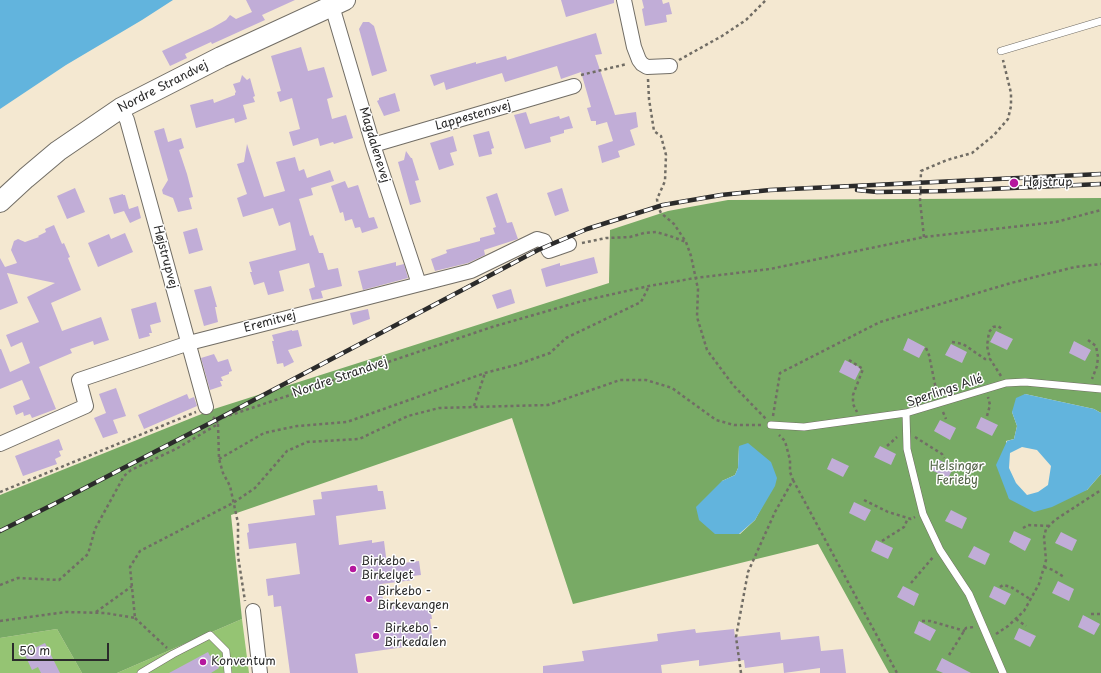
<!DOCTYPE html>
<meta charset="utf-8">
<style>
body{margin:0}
#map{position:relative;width:1101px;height:673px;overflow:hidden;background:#f4e8d1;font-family:"Playpen Sans",sans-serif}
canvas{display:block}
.scale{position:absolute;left:12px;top:643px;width:97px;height:18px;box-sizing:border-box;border:2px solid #2b2b2b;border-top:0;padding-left:5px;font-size:12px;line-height:14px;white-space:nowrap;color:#2b2b2b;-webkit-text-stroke:3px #fff;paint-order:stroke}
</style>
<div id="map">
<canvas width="1101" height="673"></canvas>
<div class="scale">50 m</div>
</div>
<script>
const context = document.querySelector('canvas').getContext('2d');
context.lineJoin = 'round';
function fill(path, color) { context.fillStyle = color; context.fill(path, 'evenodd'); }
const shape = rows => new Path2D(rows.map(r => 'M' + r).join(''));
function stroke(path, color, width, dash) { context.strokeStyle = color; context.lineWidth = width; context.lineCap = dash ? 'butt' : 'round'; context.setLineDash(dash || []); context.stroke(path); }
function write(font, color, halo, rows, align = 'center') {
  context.font = font + ' "Playpen Sans",sans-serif'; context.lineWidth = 3; context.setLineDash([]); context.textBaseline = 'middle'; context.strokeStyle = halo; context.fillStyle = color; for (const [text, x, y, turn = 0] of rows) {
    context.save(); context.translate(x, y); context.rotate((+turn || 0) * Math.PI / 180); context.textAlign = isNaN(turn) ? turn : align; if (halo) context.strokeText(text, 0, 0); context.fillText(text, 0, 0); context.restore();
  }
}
const green = shape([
 [242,619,249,673,117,673],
 [57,629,82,673,0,673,0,638]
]);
const forest = shape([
 [1101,198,1101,413,1094,409,1025,394,1012,412,1017,426,1014,439,1006,441,1009,499,1087,490,1101,474,1101,673,889,673,818,544,573,604,512,418,231,515,242,619,117,673,82,673,57,629,0,638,0,495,214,409,609,283,610,230,668,211,728,200],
 [739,446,764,503,755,520,740,534,715,534,722,481,735,475,738,468]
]);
const water = shape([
 [0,0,173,0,142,20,66,65,0,109],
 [1025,394,1094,409,1101,413,1101,474,1087,490,1052,507,1034,512,1009,499,996,465,1007,441,1014,439,1017,426,1012,412,1016,398],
 [1022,447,1037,450,1051,466,1048,485,1038,492,1027,495,1016,483,1009,468,1010,453],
 [748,443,771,462,777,478,775,486,755,520,739,534,715,534,699,520,696,507,722,481,735,475,738,468,739,446]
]);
const building = shape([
 [246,0,295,0,262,15,265,20,212,44,211,42,185,54,187,58,170,66,162,51,212,28,226,20,230,15,236,19,252,12],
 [561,0,614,0,614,3,566,17],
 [642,0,662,0,663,4,669,2,672,14,666,15,667,22,645,26,642,9,644,8],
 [363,22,369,22,374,26,387,71,372,76,359,29],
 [596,33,602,54,595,55,615,115,636,112,638,127,630,130,635,145,618,151,620,157,602,163,598,146,613,141,607,122,596,125,596,121,591,121,587,108,591,107,581,72,561,79,557,66,505,82,502,73,446,90,444,82,434,86,430,75,476,62,476,64,506,56,507,60],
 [301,47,308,71,324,67,333,97,327,99,332,119,346,115,353,138,334,144,333,142,320,146,318,138,293,146,289,132,300,129,292,98,280,102,277,92,281,91,271,56],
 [242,75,247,80,250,78,255,96,253,97,255,102,243,105,247,119,235,123,234,118,196,128,190,105,213,99,214,103,235,95,235,93,236,92,233,84,240,82],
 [395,93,400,111,384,116,377,101,379,100,379,98],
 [526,112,530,124,559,116,560,119,569,116,573,128,564,130,564,133,550,137,551,142,525,149,514,115],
 [164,128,168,142,181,138,184,148,179,150,187,174,193,197,189,198,192,209,178,212,173,198,163,194,162,190,168,180,154,131],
 [489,131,494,148,491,149,492,154,479,157,473,135],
 [453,136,457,151,450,153,454,165,439,170,430,143],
 [247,144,264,197,285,191,276,162,295,157,299,171,304,169,307,178,330,170,334,181,311,188,313,195,299,199,310,236,313,235,319,253,323,253,328,270,338,268,342,286,321,291,323,298,312,300,309,289,315,287,309,263,279,271,284,291,268,295,264,282,254,285,250,272,252,272,249,262,296,250,290,222,279,226,273,208,243,217,237,198,247,194,237,164,244,162],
 [406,151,411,158,412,158,419,180,415,181,421,202,410,205,398,162,404,160],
 [345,181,348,188,358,185,369,218,374,217,378,228,362,233,360,227,355,228,352,219,345,221,343,212,340,213,331,186],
 [75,188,85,212,67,219,57,196],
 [562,188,569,211,555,216,547,193],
 [497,193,507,223,512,222,518,239,484,250,485,255,468,263,435,271,431,259,447,253,446,250,480,241,480,238,495,234,493,228,496,227,486,197],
 [123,194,123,195,125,195,129,209,138,206,141,218,130,223,124,211,114,214,109,198],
 [54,225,62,244,64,243,70,257,68,258,81,290,51,303,62,331,101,317,109,340,94,345,93,341,70,349,72,353,39,367,56,409,32,418,30,414,24,416,23,412,16,415,13,406,30,399,22,380,0,389,0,349,1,349,10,372,30,363,22,342,11,347,6,335,39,322,27,297,55,283,7,273,18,303,0,310,0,258,5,267,17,263,11,250,14,241,18,239,25,242,39,237,38,236,46,232,45,229],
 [197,228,203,250,189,254,183,232],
 [125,233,133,252,98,267,88,243,109,234,111,239],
 [594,257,598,273,546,287,541,269,560,263,560,266],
 [396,262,396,266,404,264,408,278,363,290,358,271],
 [211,286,217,307,215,307,218,322,204,326,194,290],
 [511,289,515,303,497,309,492,295],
 [156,302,161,322,150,325,152,333,149,333,150,336,139,339,131,309],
 [368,309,370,319,353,325,350,313],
 [292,330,292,331,298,330,302,346,288,350,294,362,284,367,283,363,277,364,272,341,274,341,272,335],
 [996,331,1013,339,1007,350,990,342],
 [908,338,925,347,919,358,903,350],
 [1074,341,1091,350,1085,361,1069,353],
 [951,344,967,352,962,363,945,355],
 [214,354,218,362,228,359,232,371,229,372,229,374,221,377,223,381,220,381,222,386,210,390,201,358],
 [845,360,861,368,855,380,839,372],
 [116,388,126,416,113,420,118,433,103,438,94,418,106,413,99,394],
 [187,394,189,399,194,397,197,406,144,429,138,415],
 [981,417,998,425,992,436,976,428],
 [940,420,956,428,950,440,934,431],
 [59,439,63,450,59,451,61,456,55,459,57,464,23,476,15,456],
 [880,446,896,454,891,465,874,457],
 [832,458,849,466,843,477,827,469],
 [937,459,954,467,948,478,931,470],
 [377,485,378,491,383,491,386,509,336,516,339,545,372,540,372,543,384,541,387,565,419,561,421,575,413,576,414,580,381,584,384,607,422,602,422,606,430,605,432,619,430,619,433,643,355,654,358,673,290,673,281,606,274,607,273,595,268,596,266,579,300,574,296,543,249,549,247,533,249,532,248,524,315,515,313,500,322,499,321,492],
 [854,502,871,510,865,521,849,513],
 [951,510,967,518,962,529,945,521],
 [1014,531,1031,539,1025,551,1009,542],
 [1061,532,1077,540,1072,551,1055,543],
 [876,540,893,548,888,559,871,551],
 [974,546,990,554,985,565,968,557],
 [1058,581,1074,589,1069,601,1052,593],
 [903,586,919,594,914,606,897,597],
 [994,586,1011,594,1005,605,989,597],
 [1083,615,1100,624,1094,635,1078,627],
 [919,621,936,630,930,641,914,633],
 [1019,628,1036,636,1030,647,1014,639],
 [695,629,696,633,734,629,735,637,780,632,781,640,819,636,821,651,843,649,846,673,820,673,820,668,784,673,783,663,745,668,744,660,699,666,699,660,661,665,662,673,543,673,543,666,584,661,582,651,658,641,657,634],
 [45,643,60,673,41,673,38,667,32,670,24,653],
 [208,652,210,656,212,655,219,668,211,673,169,673],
 [942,658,971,673,943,673,936,670]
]);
const path = shape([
 [679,60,722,36,746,20,766,0],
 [581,75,627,64],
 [648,79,649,99,654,131,661,136,666,155,665,181,657,199,658,207,661,213,674,224,686,242,691,256,698,289,697,317,707,350,733,385,766,419],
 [924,237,920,201,921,171,947,160,972,153,994,135,1008,119,1011,106,1011,93,1003,60],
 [582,243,606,238,630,237,644,233,656,232,670,236,686,242],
 [1088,340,1096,346,1098,357,1097,366,1092,379],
 [952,342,963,344,985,359,990,359],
 [926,348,929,355,937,394],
 [849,360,863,369,853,395,853,404,857,412],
 [1001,376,990,359,987,346,989,332,993,327,998,326,1002,329],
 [474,406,485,373],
 [943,412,946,419],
 [773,416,780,373,880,322,1011,283,1075,267,1101,264],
 [987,416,990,405,988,397],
 [213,417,216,420,492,327,582,301,649,286,695,278,770,269,924,237,1056,222,1101,210],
 [218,424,219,459,223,473,230,486,238,523,238,556,245,601],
 [915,437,942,454,944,458],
 [887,446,897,437],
 [219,459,264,433,297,426,347,422,485,373,516,365,550,353,566,338,641,302,649,286],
 [793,480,897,673],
 [0,492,196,412],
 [864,500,888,512,911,519,915,517],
 [1023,528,1028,525,1049,526],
 [882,541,904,527,908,518],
 [1044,567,1053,570,1064,577],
 [911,583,934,556],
 [0,585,18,578,59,580,88,554,95,529,124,476,131,470,176,449,218,424,216,420],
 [1000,587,1003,585,1011,587,1030,599],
 [96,612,132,586],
 [1091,614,1101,614],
 [135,618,167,648],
 [1016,619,1026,626],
 [0,621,66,612,105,613,135,618,130,567,140,551,233,503,255,488,287,451,307,442,359,439,408,416,439,408,548,405,620,380,646,380,672,388,716,420,734,425,763,425],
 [922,621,930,621,965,631],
 [996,634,1008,626,1024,611,1039,584,1046,560,1044,537,1046,529,1055,520,1101,490],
 [949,655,966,628,974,627],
 [741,673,736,637,748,572,775,512,793,480,790,472,790,460,785,441,779,435]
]);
const lane = shape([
 [1001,51,1101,21],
 [906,413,907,449,923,514,940,550,969,594,1003,673],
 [771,425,804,427,906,413,1006,383,1025,382,1101,389],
 [141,673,173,654,210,635,226,651,228,673]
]);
const street = shape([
 [624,0,634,47,639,60,642,64,647,67,670,66],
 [332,6,373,145,419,284],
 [121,108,127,120,206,407],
 [373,145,574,86],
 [0,444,86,406,79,380,189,343,471,271,537,239,544,241,549,251,569,244],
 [253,611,260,673]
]);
const secondary = shape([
 [0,202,26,178,58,151,121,108,221,57,345,0]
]);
const rail = shape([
 [857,190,877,192,945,191,1101,184],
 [0,531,56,503,216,420,538,250,587,229,663,205,721,195,770,190,1101,174]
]);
const markers = [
 [1014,183,5,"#b5179e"],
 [353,569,4,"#b5179e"],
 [369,599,4,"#b5179e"],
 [376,636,4,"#b5179e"],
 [203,662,4,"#b5179e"]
];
const streetNames = [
 ["Nordre Strandvej",163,87,-27],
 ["Lappestensvej",473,116,-16],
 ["Magdalenevej",374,145,73],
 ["Højstrupvej",165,257,75],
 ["Eremitvej",270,322,-15],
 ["Nordre Strandvej",340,378,-19],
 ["Sperlings Allé",945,391,-18]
];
const poiNames = [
 ["Højstrup",1023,183],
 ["Birkebo -",361,562],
 ["Birkelyet",361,576],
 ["Birkebo -",377,592],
 ["Birkevangen",377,606],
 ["Birkebo -",384,629],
 ["Birkedalen",384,643],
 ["Konventum",211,662]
];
const parkNames = [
 ["Helsingør",957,467],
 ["Ferieby",957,481]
];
fill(green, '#95c473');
fill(forest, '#78aa65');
fill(water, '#62b4dd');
fill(building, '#c1add7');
stroke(lane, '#716d65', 8);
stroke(street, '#716d65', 16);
stroke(secondary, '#716d65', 22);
stroke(path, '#716d65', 2.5, [3, 3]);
stroke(lane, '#fff', 7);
stroke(street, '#fff', 14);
stroke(secondary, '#fff', 20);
stroke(rail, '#2b2b2b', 4.5);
stroke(rail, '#fff', 3, [9]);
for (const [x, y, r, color] of markers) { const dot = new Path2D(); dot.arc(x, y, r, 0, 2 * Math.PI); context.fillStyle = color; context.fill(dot); stroke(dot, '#fff', 1.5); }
write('12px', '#2b2b2b', '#fff', streetNames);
write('12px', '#2b2b2b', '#fff', poiNames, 'left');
write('12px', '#506144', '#fff', parkNames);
</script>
